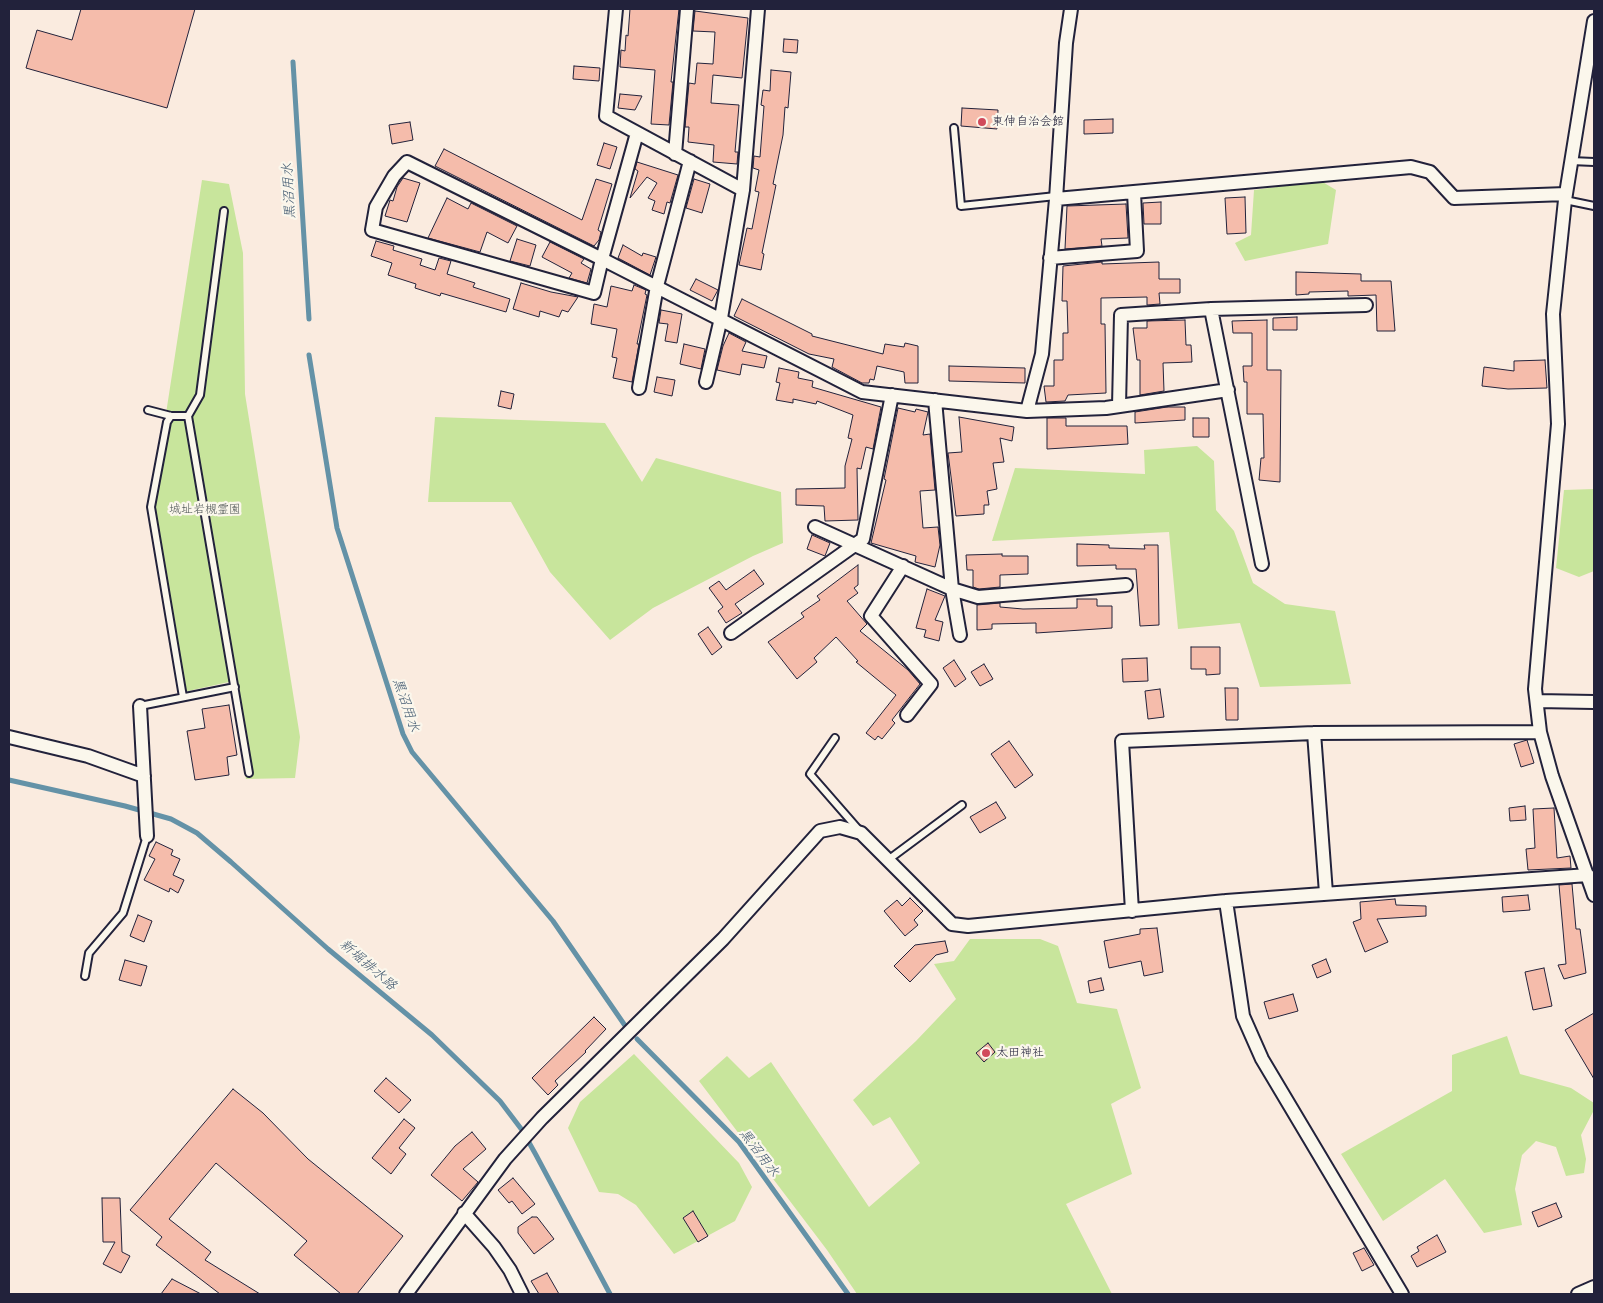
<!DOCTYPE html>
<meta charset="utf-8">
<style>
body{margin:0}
#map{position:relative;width:1603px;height:1303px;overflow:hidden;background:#faebdf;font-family:Delius,sans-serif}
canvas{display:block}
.frame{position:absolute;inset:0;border:10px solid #22223b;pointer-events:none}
</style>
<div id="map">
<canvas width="1603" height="1303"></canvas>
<div class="frame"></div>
</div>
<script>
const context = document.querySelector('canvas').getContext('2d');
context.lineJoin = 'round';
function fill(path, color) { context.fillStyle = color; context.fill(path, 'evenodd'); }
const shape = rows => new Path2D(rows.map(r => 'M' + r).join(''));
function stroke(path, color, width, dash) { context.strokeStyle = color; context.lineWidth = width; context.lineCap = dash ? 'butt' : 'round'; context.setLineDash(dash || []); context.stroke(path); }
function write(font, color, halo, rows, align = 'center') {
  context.font = font + ' Delius,"Klee One",sans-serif'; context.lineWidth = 4.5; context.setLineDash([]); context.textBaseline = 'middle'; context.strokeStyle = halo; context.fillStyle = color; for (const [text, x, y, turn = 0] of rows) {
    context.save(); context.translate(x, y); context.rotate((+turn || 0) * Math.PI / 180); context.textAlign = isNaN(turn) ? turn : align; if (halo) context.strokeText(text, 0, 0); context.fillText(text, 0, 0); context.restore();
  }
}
const green = shape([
 [202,180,229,184,243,253,245,394,300,737,295,778,246,779,229,682,179,693,147,509,163,433],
 [1321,181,1336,190,1328,244,1245,261,1235,243,1251,235,1254,190],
 [435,417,605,423,642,482,656,458,781,492,783,543,753,556,653,608,610,640,550,572,511,502,428,502],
 [1197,446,1214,461,1216,510,1234,531,1253,583,1285,604,1335,611,1351,684,1260,687,1240,623,1178,629,1169,532,992,541,1015,468,1145,474,1144,450],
 [1594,489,1594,571,1579,577,1556,568,1564,490],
 [970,939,1040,939,1058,946,1077,1003,1117,1009,1141,1088,1111,1104,1132,1174,1066,1204,1112,1294,857,1294,827,1250,699,1081,727,1056,749,1078,771,1062,869,1207,920,1163,890,1117,873,1126,853,1100,916,1041,956,999,934,964,954,961],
 [1507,1036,1520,1074,1571,1088,1594,1103,1594,1110,1581,1135,1586,1159,1584,1173,1566,1176,1556,1147,1536,1141,1522,1155,1515,1189,1522,1225,1484,1233,1445,1179,1383,1221,1341,1154,1452,1091,1452,1055],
 [634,1054,739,1163,752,1187,735,1221,674,1254,636,1205,618,1194,599,1192,568,1128,580,1102]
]);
const stream = shape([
 [293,62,309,319],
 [309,355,337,528,403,734,412,752,553,921,626,1027],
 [9,780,125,806,171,819,197,833,231,862,328,949,432,1035,500,1101,522,1130,536,1155,610,1294],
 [637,1039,739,1142,848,1294]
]);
const building = shape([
 [81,9,195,9,167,108,26,68,37,30,72,40,81,9],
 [630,9,679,9,671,82,673,82,669,125,651,124,655,70,620,67,621,50,625,51,626,35,628,36,630,9],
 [695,11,748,18,742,78,713,75,711,103,739,105,735,152,738,152,737,164,713,162,714,145,688,142,689,127,685,127,689,83,695,84,697,63,713,64,715,32,693,31,695,11],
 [784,39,798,40,797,53,783,52,784,39],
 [574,66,600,68,599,81,573,79,574,66],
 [771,70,791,72,788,108,785,107,783,135,773,184,776,185,762,253,764,254,761,270,739,265,747,228,752,229,759,192,755,191,759,170,753,168,754,156,760,157,764,106,761,105,763,90,770,91,771,70],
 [620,94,642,96,635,110,618,108,620,94],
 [962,108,998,110,997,129,961,126,962,108],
 [1113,119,1113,133,1084,134,1084,120,1113,119],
 [410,122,413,140,392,144,389,125,410,122],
 [604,143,617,147,610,169,597,165,604,143],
 [444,149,582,220,596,179,612,184,598,230,601,232,599,240,594,246,435,166,444,149],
 [637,162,678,175,670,203,667,202,664,214,652,210,655,201,648,198,657,183,647,177,630,198,638,171,635,169,637,162],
 [403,178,420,183,407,222,385,216,390,200,393,201,397,187,403,178],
 [694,179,710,184,702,213,686,208,694,179],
 [1245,197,1246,233,1227,234,1225,198,1245,197],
 [447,198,468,209,471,203,517,226,508,243,487,232,480,252,428,238,447,198],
 [1161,202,1161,224,1144,224,1143,203,1161,202],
 [1126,204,1128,238,1101,239,1102,246,1065,249,1067,206,1126,204],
 [517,239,536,245,530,266,510,261,517,239],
 [376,241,394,246,393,250,422,259,420,265,435,270,439,258,451,261,447,274,475,283,473,287,510,299,506,312,441,293,440,296,415,288,416,284,388,275,392,263,371,256,376,241],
 [550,242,584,259,581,263,591,269,587,283,569,278,572,273,542,257,550,242],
 [623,245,642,256,643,253,656,257,650,275,618,258,623,245],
 [1102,262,1102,264,1159,262,1159,279,1180,279,1180,293,1159,293,1160,304,1147,305,1147,297,1101,298,1101,324,1105,324,1106,393,1068,395,1065,401,1046,402,1044,386,1054,386,1054,360,1063,360,1063,333,1068,333,1067,301,1062,301,1063,266,1102,262],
 [1296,272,1361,274,1361,281,1391,281,1395,331,1377,331,1376,295,1348,296,1348,291,1309,292,1309,294,1296,295,1296,272],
 [696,279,718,290,712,301,690,290,696,279],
 [521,283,551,292,578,297,568,312,562,310,559,317,540,311,539,317,513,309,521,283],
 [634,285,646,290,645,294,647,295,637,344,639,344,632,382,613,378,617,358,612,357,617,329,591,324,594,304,607,307,611,286,632,291,634,285],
 [742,299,812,334,812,336,883,354,885,344,904,347,905,343,918,346,918,383,905,383,904,372,877,366,874,380,870,379,869,383,862,383,832,367,834,359,809,354,734,316,742,299],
 [661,310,682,314,677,343,665,341,668,324,659,323,661,310],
 [1297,317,1297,330,1273,330,1273,318,1297,317],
 [1185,320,1186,345,1191,345,1192,362,1163,363,1164,391,1140,395,1140,360,1137,360,1133,328,1147,328,1147,321,1185,320],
 [1267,320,1267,370,1281,370,1280,482,1259,480,1261,458,1264,458,1263,414,1247,414,1247,382,1244,382,1243,366,1252,366,1252,333,1233,333,1232,321,1267,320],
 [729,333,746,342,742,351,767,356,764,368,742,364,740,375,717,370,723,346,729,333],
 [684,344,705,349,701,369,680,364,684,344],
 [1545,360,1547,388,1508,389,1482,386,1484,367,1514,371,1514,361,1545,360],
 [949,366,1025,368,1025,383,949,381,949,366],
 [779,368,799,372,798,378,813,381,812,387,881,407,873,449,866,447,861,469,857,468,858,520,825,521,824,506,796,505,796,489,845,488,845,466,852,439,848,438,853,415,817,401,816,404,793,399,793,403,776,400,780,383,776,382,779,368],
 [657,377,675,380,672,396,654,392,657,377],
 [501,391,514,394,511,409,498,406,501,391],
 [1167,407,1185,407,1185,420,1135,423,1135,412,1167,407],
 [898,408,915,412,916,409,928,412,923,435,930,434,935,490,920,491,923,528,938,527,940,545,935,567,915,562,916,556,871,543,886,480,884,479,898,408],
 [959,417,1014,427,1012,441,1000,438,1004,462,993,463,997,489,987,491,989,505,984,505,984,514,956,516,948,453,962,452,959,417],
 [1047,418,1066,418,1066,426,1127,426,1128,444,1047,449,1047,418],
 [1193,418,1209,418,1209,437,1193,437,1193,418],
 [812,535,830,543,825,556,807,549,812,535],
 [1077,544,1109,545,1109,548,1145,549,1144,545,1158,545,1159,625,1140,626,1136,569,1116,569,1116,565,1077,566,1077,544],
 [1002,554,1002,556,1028,556,1028,574,1000,575,1000,587,979,589,973,587,973,570,967,570,966,555,1002,554],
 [858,565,858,585,854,588,858,593,847,601,867,624,860,631,908,670,920,684,892,720,895,723,882,739,878,736,875,740,866,733,896,695,856,662,858,661,836,637,814,658,817,662,797,679,768,642,804,617,801,613,820,600,817,596,858,565],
 [754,570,764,584,735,604,742,613,726,623,718,611,723,607,709,588,719,581,726,590,754,570],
 [927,589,945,596,935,620,943,622,939,641,924,637,926,630,916,628,927,589],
 [1077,599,1097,599,1097,606,1112,606,1112,628,1036,633,1036,623,992,624,992,629,977,630,977,605,1000,603,1000,607,1023,609,1077,608,1077,599],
 [708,627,722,647,712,655,698,634,708,627],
 [1191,647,1220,647,1220,674,1206,675,1206,669,1191,669,1191,647],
 [1147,658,1148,681,1123,682,1122,659,1147,658],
 [954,660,966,679,955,687,943,668,954,660],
 [984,664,993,679,980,686,971,672,984,664],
 [1225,688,1238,688,1238,720,1226,720,1225,688],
 [1160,689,1164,717,1148,719,1145,691,1160,689],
 [229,705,237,755,227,757,229,775,195,780,187,731,205,728,202,709,229,705],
 [1527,740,1534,763,1521,767,1514,744,1527,740],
 [1009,741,1033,775,1015,788,991,754,1009,741],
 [996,802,1006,818,980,833,970,817,996,802],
 [1525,806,1526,820,1510,821,1509,808,1525,806],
 [1554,808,1557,858,1570,856,1571,868,1528,870,1526,849,1535,848,1533,809,1554,808],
 [156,842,173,850,171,855,180,859,173,875,184,880,178,893,170,888,169,892,144,880,155,859,149,856,156,842],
 [1572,884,1576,929,1580,929,1586,973,1564,979,1558,965,1566,964,1559,885,1572,884],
 [1528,895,1530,910,1503,912,1502,897,1528,895],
 [910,898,923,911,914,920,918,925,905,936,884,911,897,900,902,906,910,898],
 [1395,899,1396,905,1426,906,1426,916,1377,919,1388,942,1365,952,1353,922,1361,919,1360,902,1395,899],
 [138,915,152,921,144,942,130,936,138,915],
 [1157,928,1163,972,1144,976,1141,961,1109,968,1104,941,1140,934,1140,929,1157,928],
 [945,941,948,952,936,955,910,982,894,966,915,945,945,941],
 [1326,959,1331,972,1317,978,1312,965,1326,959],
 [125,960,147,966,141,986,119,980,125,960],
 [1544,968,1552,1006,1533,1010,1525,972,1544,968],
 [1101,978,1104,990,1090,993,1088,981,1101,978],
 [1293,994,1298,1011,1269,1019,1264,1002,1293,994],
 [1594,1013,1594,1079,1565,1030,1594,1013],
 [594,1017,606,1029,585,1051,586,1052,555,1081,558,1085,548,1095,532,1078,594,1017],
 [988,1043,995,1052,984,1062,976,1053,988,1043],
 [386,1078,411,1100,399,1113,374,1091,386,1078],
 [233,1089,263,1113,308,1159,403,1236,357,1294,341,1294,294,1255,307,1241,216,1163,169,1219,211,1252,205,1260,260,1294,220,1294,156,1245,162,1237,130,1210,233,1089],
 [404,1119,415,1128,399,1148,406,1154,391,1174,372,1158,404,1119],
 [472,1132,486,1149,463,1169,478,1182,462,1201,431,1175,455,1146,472,1132],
 [513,1178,535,1204,522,1214,512,1201,509,1203,498,1190,513,1178],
 [102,1198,120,1198,122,1252,130,1256,121,1273,103,1264,115,1242,103,1242,102,1198],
 [1556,1203,1562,1217,1538,1227,1532,1212,1556,1203],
 [693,1211,708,1236,698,1242,683,1218,693,1211],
 [532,1217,537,1217,554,1239,534,1254,518,1233,518,1227,532,1217],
 [1437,1235,1446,1252,1417,1267,1411,1256,1419,1251,1417,1247,1437,1235],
 [1364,1248,1374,1265,1362,1271,1353,1253,1364,1248],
 [547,1273,559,1294,539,1294,531,1281,547,1273],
 [172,1279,201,1294,161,1294,172,1279]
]);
const service = shape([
 [954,128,961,206,1056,196],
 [1571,161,1594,162],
 [1565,200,1594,206],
 [224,211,200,395,188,416,249,773],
 [148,410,171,416,188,416],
 [171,416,167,422,151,507,183,697],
 [140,706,235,687],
 [835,738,810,774,858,829],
 [888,860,962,805],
 [85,976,89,953,123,913,147,836]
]);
const minor = shape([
 [616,9,606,116,743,190],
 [1594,21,1565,200,1553,314,1558,424,1535,689,1540,732,1552,776,1594,895],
 [637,133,602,259,862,392,1027,411,1106,408,1228,390],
 [675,154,687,9],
 [407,162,602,259,594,293,372,230,376,207,394,176,407,162],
 [1056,199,1411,167,1430,172,1454,198,1566,194],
 [1050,258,1137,251,1134,193],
 [1211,309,1262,564],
 [706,382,721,318,743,190,758,9],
 [639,388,657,286,690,161],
 [935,400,952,589,960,635],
 [1119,406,1121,315,1211,309,1366,305],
 [1027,411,1042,354,1056,199,1066,43,1071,9],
 [815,527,952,589,978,597,1126,585],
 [903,566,871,616,931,684,907,715],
 [731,633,863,539,892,395],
 [1537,701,1594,702],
 [140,706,147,836],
 [1314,733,1326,893],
 [9,737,88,756,144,776],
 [1226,901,1243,1016,1262,1059,1402,1294],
 [1132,911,1122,741,1314,733,1540,732],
 [464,1213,494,1247,510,1270,522,1294],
 [406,1294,505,1159,542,1118,723,939,820,831,840,827,861,833,952,924,968,926,1226,901,1588,875],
 [1578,1294,1594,1287]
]);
const markers = [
 [982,122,5,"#d1495b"],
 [986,1053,5,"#d1495b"]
];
const poiNames = [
 ["東伸自治会館",992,122],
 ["太田神社",996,1053]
];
const parkNames = [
 ["城址岩槻霊園",205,510]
];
const waterNames = [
 ["黒沼用水",289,191,-93],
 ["黒沼用水",406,705,71],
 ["新堀排水路",368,965,41],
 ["黒沼用水",759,1153,53]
];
fill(green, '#c8e59c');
stroke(stream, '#6492a7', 5);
fill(building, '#f5bcab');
stroke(building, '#22223b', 1);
stroke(service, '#22223b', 10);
stroke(minor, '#22223b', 16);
stroke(service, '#fbf7ec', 6);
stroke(minor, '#fbf7ec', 12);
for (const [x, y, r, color] of markers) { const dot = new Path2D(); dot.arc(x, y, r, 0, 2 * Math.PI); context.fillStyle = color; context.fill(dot); stroke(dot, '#fbf7ec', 2); }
write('12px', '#22223b', '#fbf7ec', poiNames, 'left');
write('12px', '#4c5353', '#fbf7ec', parkNames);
write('italic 14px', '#435a71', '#fbf7ec', waterNames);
</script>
